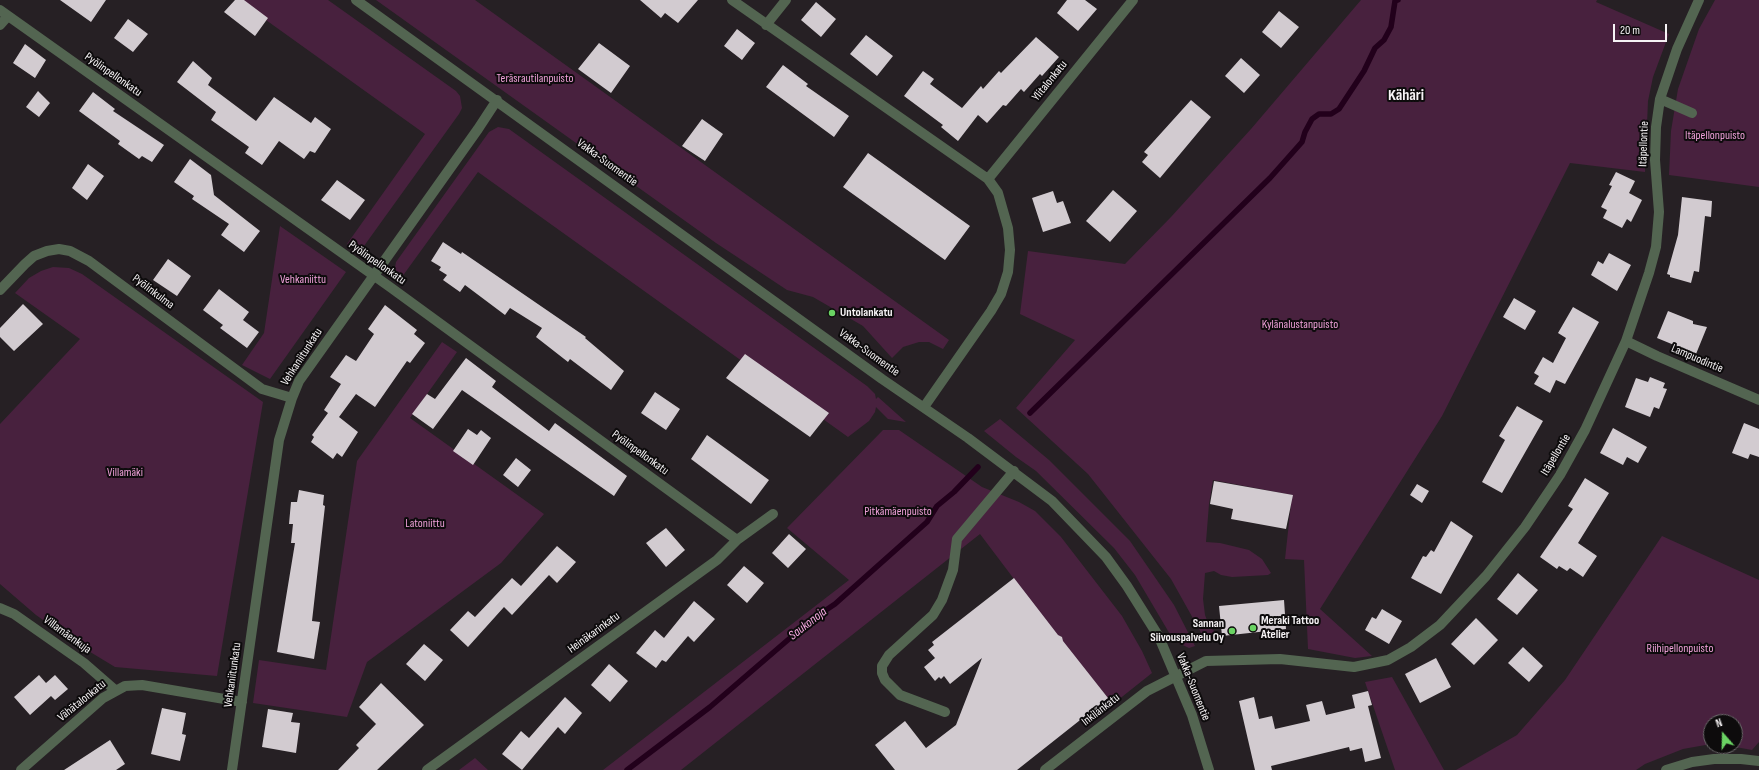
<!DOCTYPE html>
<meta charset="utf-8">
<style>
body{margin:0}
#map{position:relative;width:1759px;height:770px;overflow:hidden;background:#262024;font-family:"Sofia Sans Condensed",sans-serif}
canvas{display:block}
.north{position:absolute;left:1703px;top:714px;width:40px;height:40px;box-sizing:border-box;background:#0d0b0c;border:1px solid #6a6869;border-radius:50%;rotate:340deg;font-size:11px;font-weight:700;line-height:16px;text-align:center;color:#f6f3f5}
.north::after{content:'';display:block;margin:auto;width:14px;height:18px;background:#6ad363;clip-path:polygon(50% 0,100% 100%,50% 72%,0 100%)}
.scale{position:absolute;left:1613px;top:24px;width:54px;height:18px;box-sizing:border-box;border:2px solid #f6f3f5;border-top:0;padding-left:5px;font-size:12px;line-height:14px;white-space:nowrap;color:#f6f3f5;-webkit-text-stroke:3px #0d0b0c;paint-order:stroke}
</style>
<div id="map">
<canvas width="1759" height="770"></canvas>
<div class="north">N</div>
<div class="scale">20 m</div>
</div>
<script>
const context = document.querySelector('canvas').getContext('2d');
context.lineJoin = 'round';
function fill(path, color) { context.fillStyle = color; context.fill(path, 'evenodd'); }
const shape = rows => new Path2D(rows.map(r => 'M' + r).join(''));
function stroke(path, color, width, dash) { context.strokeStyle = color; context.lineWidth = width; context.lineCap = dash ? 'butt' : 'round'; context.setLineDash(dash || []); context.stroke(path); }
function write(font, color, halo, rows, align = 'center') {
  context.font = font + ' "Sofia Sans Condensed",sans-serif'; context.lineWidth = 4; context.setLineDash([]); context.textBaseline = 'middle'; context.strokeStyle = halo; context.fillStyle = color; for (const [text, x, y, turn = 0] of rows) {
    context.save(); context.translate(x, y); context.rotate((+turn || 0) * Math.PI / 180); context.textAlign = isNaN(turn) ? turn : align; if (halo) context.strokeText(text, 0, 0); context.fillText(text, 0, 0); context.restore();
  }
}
const green = shape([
 [238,0,328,0,456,91,460,96,462,108,459,114,364,246,353,247,347,244,425,134],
 [376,0,475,0,949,340,943,349,929,342,919,342,903,347,892,358,863,326,813,297,787,290,716,243],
 [1361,0,1597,0,1596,2,1669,34,1653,77,1648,101,1645,172,1570,163,1442,416,1320,609,1372,656,1355,658,1308,649,1304,560,1285,559,1292,495,1213,480,1209,504,1206,542,1220,543,1249,550,1262,559,1271,573,1268,575,1232,577,1221,575,1214,571,1205,573,1203,599,1205,615,1210,628,1222,636,1204,638,1171,579,1088,474,1016,408,1075,340,1020,314,1028,251,1125,264,1171,217,1251,129],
 [1715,0,1759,0,1759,187,1669,175,1671,131,1678,89,1699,29],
 [498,127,509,129,867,386,875,394,876,399,878,397,906,422,888,419,876,407,875,412,869,421,848,437,478,172,399,281,394,273,396,262,489,132],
 [280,226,346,272,270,379,242,365,264,333],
 [53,267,69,268,82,274,263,402,217,676,115,667,77,644,36,615,0,584,0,424,80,339,15,293,29,278,41,271],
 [442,342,457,352,410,418,544,514,501,563,367,662,347,717,253,703,259,660,326,670,357,461],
 [1000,419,1049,460,1130,541,1174,605,1195,646,1189,648,1174,641,1135,575,1114,548,1036,471,1016,457,984,431],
 [883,430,899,430,982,487,1019,502,1035,511,1061,537,1122,616,1142,651,1152,673,1113,704,1062,642,1062,637,1057,636,980,534,681,770,603,770,849,580,787,528],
 [1662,536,1759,580,1759,742,1752,750,1730,746,1735,746,1735,722,1711,722,1711,744,1683,749,1645,764,1636,770,1456,770,1517,735,1565,680],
 [1392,677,1444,770,1395,770,1365,682],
 [475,758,488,770,459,770]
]);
const stream = shape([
 [1030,413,1270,178,1302,142,1305,132,1312,119,1319,114,1331,114,1339,109,1364,71,1375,48,1384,40,1391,27,1395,1,1398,0],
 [627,770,710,707,811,620,835,604,927,522,937,506,954,492,978,467]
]);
const building = shape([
 [60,0,106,0,91,22],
 [235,0,244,0,268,18,255,36,224,12],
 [640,0,698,0,678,23,665,13,661,18],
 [1067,0,1085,0,1097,9,1078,31,1057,13],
 [816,2,836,19,821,37,801,20],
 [1279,11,1299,27,1281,48,1262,32],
 [128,19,148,34,133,52,114,38],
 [737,29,755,43,742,60,724,46],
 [866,35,893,56,877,76,850,54],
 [1036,37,1059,57,1042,76,1040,74,1024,92,1021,89,1006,106,1003,105,987,123,978,115,958,141,941,127,943,125,904,96,923,71,934,79,930,84,962,108,981,86,983,89,999,71,1001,73],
 [599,43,630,66,611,93,578,69],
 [25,44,46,60,35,78,13,63],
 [1241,58,1260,75,1244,93,1225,76],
 [193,61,212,78,208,85,256,121,274,97,311,123,315,117,331,129,315,153,310,151,304,159,279,141,262,165,245,153,249,147,211,120,216,112,177,82],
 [783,65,808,84,806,86,849,116,834,137,766,87],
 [38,91,50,103,39,117,26,107],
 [93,92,115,109,113,111,164,145,152,162,142,156,139,159,118,144,120,141,79,111],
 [1191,100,1211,117,1160,178,1142,162,1148,155,1144,152],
 [702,119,723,134,705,161,682,146],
 [868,153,970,226,945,260,843,187],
 [190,159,211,175,214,195,260,231,244,252,221,235,229,224,192,199,194,196,174,182],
 [88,164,104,176,87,200,72,188],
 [1616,172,1635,181,1629,193,1642,200,1631,222,1627,219,1622,228,1603,218,1607,210,1601,207,1612,186,1609,185],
 [337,180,365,200,350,220,321,200],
 [1113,190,1137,211,1110,242,1086,221],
 [1053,191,1057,203,1063,201,1071,223,1043,232,1032,198],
 [1682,197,1712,201,1711,217,1705,216,1699,272,1694,271,1691,283,1670,277,1670,275,1667,274,1678,235],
 [443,242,461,254,462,252,586,337,585,338,624,371,611,390,570,359,568,362,536,337,542,328,510,308,505,315,465,285,460,292,443,280,447,275,439,270,441,267,431,261],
 [1609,253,1631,265,1617,291,1591,275,1598,261,1603,264],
 [168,259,191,276,177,296,153,280],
 [219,289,249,312,243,320,259,332,247,348,220,328,223,325,203,310],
 [1514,298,1536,311,1525,330,1503,317],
 [23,304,43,324,14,351,0,337,0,328],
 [385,305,417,330,414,334,425,343,410,363,407,361,375,407,356,394,339,417,358,432,342,457,337,453,333,459,311,442,314,437,312,435,328,413,324,410,341,384,330,377,346,355,356,361,374,334,368,329],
 [1573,307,1599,322,1565,384,1556,380,1550,393,1534,384,1539,376,1534,373,1543,357,1553,363,1566,338,1558,333],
 [1668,311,1693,321,1693,324,1707,327,1696,354,1657,338],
 [745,354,829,413,810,437,726,378],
 [466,358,496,381,492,387,549,431,555,423,627,476,614,496,462,390,433,429,412,414,427,394,435,399],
 [1650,377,1665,383,1663,388,1667,389,1659,409,1654,407,1650,417,1625,407,1636,378,1648,382],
 [655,392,680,409,666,430,641,413],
 [1517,406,1543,421,1502,493,1482,482,1505,440,1499,436],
 [1744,423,1759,429,1759,457,1750,454,1748,459,1732,453],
 [1613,428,1647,447,1638,463,1627,457,1623,465,1600,453],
 [468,429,477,435,481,430,491,438,473,465,453,451],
 [707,435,769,480,751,504,691,459],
 [516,458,531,470,518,487,503,475],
 [1585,478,1609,493,1578,543,1597,556,1583,577,1570,568,1567,571,1559,566,1557,569,1540,557,1573,509,1568,506],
 [1214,481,1293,495,1286,529,1231,519,1233,509,1210,504],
 [1417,484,1429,491,1422,503,1410,495],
 [299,490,324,495,323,505,325,506,312,621,320,622,314,659,277,652,295,543,291,543,293,524,289,524,291,502,297,502],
 [1451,521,1473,536,1441,594,1411,578,1423,556,1426,557,1431,550,1434,552],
 [666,528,685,550,666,567,646,543],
 [789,534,806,549,788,568,772,553],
 [557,546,576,562,557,583,549,575,512,615,504,607,468,647,450,630,468,611,475,617,512,578,521,586],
 [744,566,764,583,747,603,727,585],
 [1518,573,1538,590,1517,615,1497,599],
 [1014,578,1058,635,1062,637,1063,641,1108,698,1017,770,895,770,875,745,905,721,926,748,956,725,982,658,950,684,944,676,941,679,939,677,935,681,924,667,935,658,928,650,934,645,932,642],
 [1284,600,1286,629,1222,636,1219,606],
 [694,601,715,619,694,642,688,636,666,662,662,660,656,668,636,653,655,630,664,638],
 [1382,609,1402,621,1389,644,1365,630,1372,617,1376,619],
 [1476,618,1498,640,1474,665,1451,644],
 [424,644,443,660,425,681,406,664],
 [1523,647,1543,666,1529,682,1508,663],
 [1436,658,1451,687,1420,703,1405,674],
 [609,664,628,681,610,702,591,685],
 [39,675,46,683,55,675,68,689,55,700,51,696,30,715,14,697],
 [381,683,424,725,377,770,338,770,359,748,356,745,376,724,359,707],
 [1368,691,1372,705,1368,706,1381,758,1365,762,1362,748,1350,751,1349,747,1271,766,1272,770,1255,770,1239,701,1254,697,1259,719,1272,716,1275,729,1310,721,1306,705,1322,701,1326,715,1355,708,1352,695],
 [565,697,582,713,565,734,558,727,522,770,502,754,521,731,529,738],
 [162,708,186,713,182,734,186,735,180,761,151,754],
 [268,709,293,713,291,722,300,723,296,753,262,747],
 [110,740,125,764,116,770,64,770]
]);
const minor = shape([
 [356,0,882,379,968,438,1052,501,1106,557,1127,586,1159,637,1192,715,1209,770],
 [732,0,988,179,998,193,1008,228,1010,250,1008,272,1001,294,991,311,924,407],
 [0,10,390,287,737,540],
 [0,25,8,16],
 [766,25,786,0],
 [1660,99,1692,113],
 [988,179,1133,0],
 [0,290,25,264,34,256,47,251,59,249,70,251,89,261,262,389,292,398],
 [1626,341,1657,356,1759,400],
 [0,608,14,614,84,663,115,690],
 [945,712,900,695,885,680,882,673,882,666,889,655,933,615,942,600,953,570,957,539,1014,471],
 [21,770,103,698,125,686,142,685,242,702],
 [232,770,279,440,292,398,299,381,478,129,497,100],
 [427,770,717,560,737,540,773,514],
 [1045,770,1147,691,1206,661,1280,659,1354,667,1388,660,1411,647,1440,625,1486,576,1525,527,1560,475,1585,430,1626,341,1649,273,1656,247,1659,212,1655,160,1656,127,1660,99,1677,49,1699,0],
 [1666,770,1692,762,1714,759,1741,759,1759,761]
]);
const markers = [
 [832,313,4,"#6ad363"],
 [1253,628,4,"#6ad363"],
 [1232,631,4,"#6ad363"]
];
const streetNames = [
 ["Pyölinpellonkatu",113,75,35],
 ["Ylitalonkatu",1050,81,-51],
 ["Itäpellontie",1644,144,-88],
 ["Vakka-Suomentie",607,163,36],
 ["Pyölinpellonkatu",377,263,35],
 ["Pyölinkulma",153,292,37],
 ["Vakka-Suomentie",869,353,36],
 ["Vehkaniitunkatu",302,357,-57],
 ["Lampuodintie",1697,359,23],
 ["Pyölinpellonkatu",640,453,36],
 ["Itäpellontie",1556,455,-59],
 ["Heinäkarinkatu",594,633,-36],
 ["Villamäenkuja",67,635,36],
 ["Vehkaniitunkatu",233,675,-82],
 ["Vakka-Suomentie",1193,687,68],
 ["Vähätalonkatu",82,701,-39],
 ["Inkilänkatu",1101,710,-38]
];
const parkNames = [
 ["Teräsrautilanpuisto",535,79],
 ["Itäpellonpuisto",1715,136],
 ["Vehkaniittu",303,280],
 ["Kylänalustanpuisto",1300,325],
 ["Villamäki",125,473],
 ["Pitkämäenpuisto",898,512],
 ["Latoniittu",425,524],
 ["Riihipellonpuisto",1680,649]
];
const poiNames = [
 ["Untolankatu",840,313],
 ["Meraki Tattoo",1261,621],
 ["Atelier",1261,635],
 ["Sannan",1224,624,"right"],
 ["Siivouspalvelu Oy",1224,638,"right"]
];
const waterNames = [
 ["Saukonoja",808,624,-38]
];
const districtNames = [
 ["Kähäri",1406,96]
];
fill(green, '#48213e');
stroke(stream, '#22001b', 5.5);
fill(building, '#d2cbd0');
stroke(minor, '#536551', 10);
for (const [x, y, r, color] of markers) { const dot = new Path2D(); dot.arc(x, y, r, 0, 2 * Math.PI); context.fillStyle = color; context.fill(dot); stroke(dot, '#0d0b0c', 1.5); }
write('12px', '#f6f3f5', '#0d0b0c', streetNames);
write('12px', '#eea0d8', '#0d0b0c', parkNames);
write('bold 12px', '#f6f3f5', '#0d0b0c', poiNames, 'left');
write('italic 13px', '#faabe4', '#0d0b0c', waterNames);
write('bold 16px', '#f6f3f5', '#0d0b0c', districtNames);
</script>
